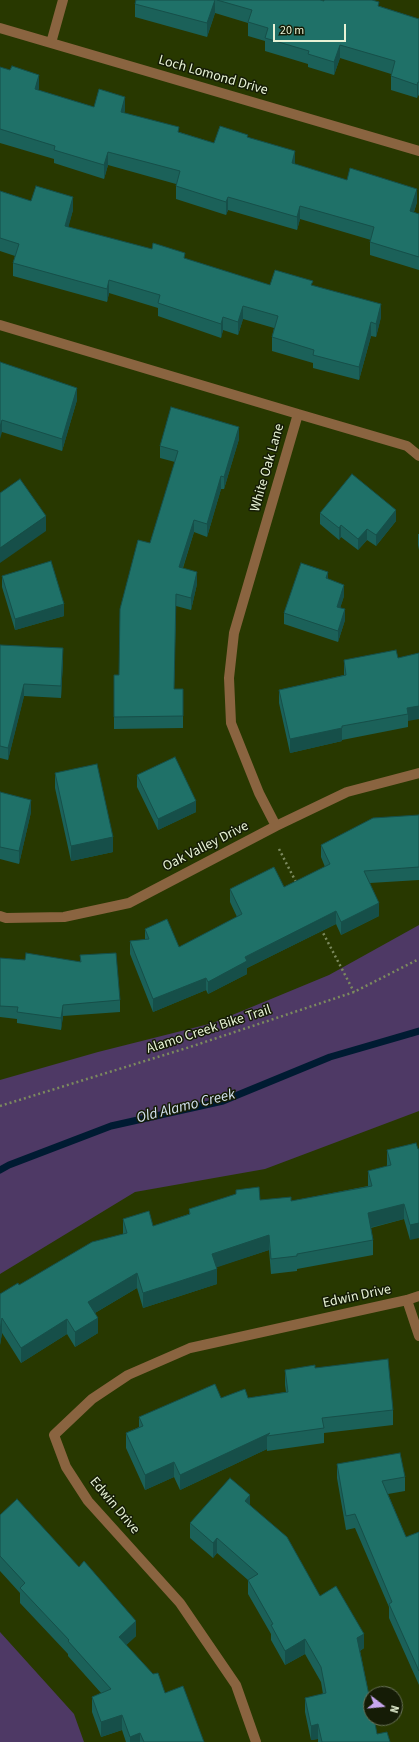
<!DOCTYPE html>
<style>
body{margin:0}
#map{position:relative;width:419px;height:1742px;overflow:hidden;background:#283800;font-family:"Source Sans 3",sans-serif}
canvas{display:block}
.north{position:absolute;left:363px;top:1686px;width:40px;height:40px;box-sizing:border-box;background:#151c06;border:1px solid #697259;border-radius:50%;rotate:106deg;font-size:11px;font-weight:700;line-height:16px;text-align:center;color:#e7f2d5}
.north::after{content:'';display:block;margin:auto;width:14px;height:18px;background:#c7a6ef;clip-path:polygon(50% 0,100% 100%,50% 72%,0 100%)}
.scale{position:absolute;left:273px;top:24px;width:73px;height:18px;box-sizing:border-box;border:2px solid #e7f2d5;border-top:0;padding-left:5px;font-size:12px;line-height:14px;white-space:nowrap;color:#e7f2d5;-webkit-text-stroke:3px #151c06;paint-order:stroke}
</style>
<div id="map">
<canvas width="419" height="1742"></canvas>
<div class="north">N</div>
<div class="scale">20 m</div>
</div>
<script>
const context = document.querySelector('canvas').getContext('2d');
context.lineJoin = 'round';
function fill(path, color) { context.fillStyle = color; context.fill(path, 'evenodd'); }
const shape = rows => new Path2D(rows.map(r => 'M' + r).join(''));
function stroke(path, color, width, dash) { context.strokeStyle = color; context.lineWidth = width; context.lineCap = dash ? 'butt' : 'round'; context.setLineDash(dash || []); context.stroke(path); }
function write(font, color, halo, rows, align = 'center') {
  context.font = font + ' "Source Sans 3",sans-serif'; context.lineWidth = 3; context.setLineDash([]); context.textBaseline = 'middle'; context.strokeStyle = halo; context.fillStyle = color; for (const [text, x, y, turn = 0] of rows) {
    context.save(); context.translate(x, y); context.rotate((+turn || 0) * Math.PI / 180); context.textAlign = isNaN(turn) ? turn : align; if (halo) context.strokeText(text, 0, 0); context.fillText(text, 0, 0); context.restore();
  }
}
const green = shape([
 [419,925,419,1111,265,1169,135,1192,0,1274,0,1080,98,1052,213,1023,329,975],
 [0,1632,74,1714,84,1742,0,1742]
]);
const stream = shape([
 [0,1170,9,1165,111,1126,223,1101,330,1057,419,1031]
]);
const path = shape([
 [279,849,297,884],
 [321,929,354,992],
 [0,1106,190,1047,354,992,419,959]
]);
const minor = shape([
 [0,28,419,151],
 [51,43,63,0],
 [0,325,298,414,234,633,229,678,231,723,259,793,276,826],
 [298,414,407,446,419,456],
 [0,916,6,918,64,917,129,903,276,826,347,792,419,773],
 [407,1300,419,1336],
 [256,1742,236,1685,180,1603,88,1501,66,1467,54,1435,92,1399,128,1375,190,1348,407,1300,419,1296]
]);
const wall = shape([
 [136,0,320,0,324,1,379,6,419,19,419,96,418,95,417,98,391,90,391,74,340,58,334,75,308,67,308,64,265,51,265,41,248,36,248,23,215,13,207,37,135,17,135,4],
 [0,67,39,88,38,90,94,107,125,110,124,113,179,132,214,143,248,137,295,164,417,202,414,212,419,214,419,270,370,255,370,242,371,240,300,219,297,230,228,210,226,215,176,199,176,184,108,165,104,179,54,163,54,159,0,143],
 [0,191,31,201,73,210,68,227,185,259,270,285,313,286,381,317,376,337,371,336,359,380,313,368,313,363,272,351,272,337,274,328,243,319,238,335,223,330,221,338,158,316,158,308,109,293,107,302,13,276,13,263,15,256,0,251],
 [0,362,77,400,62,451,2,432],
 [239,439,224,489,221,489,207,537,194,532,183,568,197,584,191,610,176,606,174,689,183,689,183,728,114,729,114,675,119,675,150,543,175,462,160,458,160,446],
 [320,513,396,521,376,546,367,540,358,550,341,537,339,540,320,524],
 [418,534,419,534,419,550,418,545],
 [2,576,64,616,15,630,2,587],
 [328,579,344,596,340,608,345,620,338,642,284,624,284,613],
 [0,645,63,660,61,698,24,696,8,760,0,758],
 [419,653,408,721,408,727,342,740,342,741,290,753,279,703,279,690,344,675,344,660,398,658],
 [55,773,113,852,71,861,55,788],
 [137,775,196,812,158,830,137,787],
 [0,792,31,812,19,864,0,859],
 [419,815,419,880,370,883,379,916,341,935,336,924,247,968,247,974,208,994,206,990,153,1012,130,954,130,941,145,940,145,929,179,947,237,917,230,902,230,889,284,887,325,867,321,857,321,845],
 [80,955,120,1000,120,1012,63,1016,61,1030,17,1023,17,1019,0,1017,0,958,25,960,80,962],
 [416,1143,410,1240,404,1219,371,1228,373,1240,373,1255,297,1269,297,1271,271,1274,269,1250,216,1267,217,1284,143,1308,137,1288,95,1313,98,1333,75,1347,67,1334,21,1363,2,1333,0,1345,0,1294,123,1234,123,1219,153,1226,189,1214,189,1209,236,1195,236,1190,260,1200,291,1201,368,1186,368,1171,387,1166,387,1150],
 [315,1368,393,1410,393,1425,324,1433,324,1443,267,1451,267,1449,180,1490,174,1477,145,1490,126,1448,126,1433,139,1427,139,1417,221,1398,248,1398,286,1392,285,1385,285,1370],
 [337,1464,405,1477,405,1491,388,1494,406,1537,419,1532,419,1685,389,1618,389,1607,355,1528,346,1530,337,1478],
 [250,1505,320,1596,364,1648,360,1651,377,1734,390,1742,318,1742,318,1739,311,1740,305,1712,305,1698,323,1694,321,1682,305,1654,285,1665,271,1640,271,1634,248,1594,248,1580,217,1553,213,1558,190,1538,190,1523],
 [0,1515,136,1636,126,1645,204,1742,126,1742,122,1730,101,1737,92,1712,92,1697,101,1693,68,1656,68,1654,20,1603,20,1593,0,1571]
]);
const shadedWall = shape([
 [215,0,215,13,207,37,207,23],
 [340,45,340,58,334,75,334,62],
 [39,75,39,88,35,102,35,89],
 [418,82,418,95,417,98,417,85],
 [125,97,125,110,121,125,121,112],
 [295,151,295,164,292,163],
 [108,152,108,165,104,179,104,165],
 [417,189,417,202,410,224,410,211],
 [73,197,73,210,65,240,65,226],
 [228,197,228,210,226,215,226,202],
 [300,206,300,219,297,230,297,217],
 [109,280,109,293,107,302,107,289],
 [381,304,381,317,376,337,376,324],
 [243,306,243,319,238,335,238,322],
 [223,317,223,330,221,338,221,324],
 [371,322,371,336,359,380,359,367],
 [77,388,77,400,62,451,62,439],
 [2,420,2,432,0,439,0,427],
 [239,427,239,439,224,489,224,477],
 [221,476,221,489,207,537,207,524],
 [396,510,396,521,376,546,376,535],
 [46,516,46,531,0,563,0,548],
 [194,520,194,532,179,579,179,567],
 [341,525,341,537,339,540,339,528],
 [367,529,367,540,358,550,358,539],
 [197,572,197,584,191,610,191,598],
 [328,572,328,583,326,578],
 [344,585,344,596,337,618,337,607],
 [64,604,64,616,15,630,15,619],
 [345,609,345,620,338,642,338,631],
 [63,648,63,660,61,698,61,686],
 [24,684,24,696,8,760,8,748],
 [419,706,419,719,408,721,408,714,407,708],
 [342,728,342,741,290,753,290,739],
 [31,800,31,812,19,864,19,851],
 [196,801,196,812,158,830,158,819],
 [113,837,113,852,71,861,71,846],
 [379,903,379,916,341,935,341,922],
 [336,911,336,924,247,968,247,974,208,994,208,982,245,957],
 [206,978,206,990,153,1012,153,999],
 [63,1005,63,1016,61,1030,61,1018],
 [404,1204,404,1219,368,1228,368,1213],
 [419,1223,419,1238,410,1240,410,1225],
 [269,1235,269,1250,212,1269,212,1254],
 [217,1269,217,1284,143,1308,143,1293],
 [137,1273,137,1288,88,1317,88,1302],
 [2,1318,2,1333,0,1345,0,1330],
 [98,1318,98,1333,75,1347,75,1332],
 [67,1319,67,1334,21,1363,21,1348],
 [270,1433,267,1436,267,1449,180,1490,180,1475],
 [174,1462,174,1477,145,1490,145,1475],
 [250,1495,250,1510,245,1501],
 [217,1538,217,1553,213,1558,213,1543],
 [136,1621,136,1636,119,1652,119,1637],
 [364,1634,364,1648,357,1653,357,1638],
 [305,1639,305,1654,285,1665,285,1651],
 [122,1715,122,1730,101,1737,101,1722],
 [318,1724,318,1739,311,1740,311,1726],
 [140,1733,140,1742,130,1742,130,1737]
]);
const building = shape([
 [136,0,215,0,207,23,135,4,136,0],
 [217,0,320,0,324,1,324,0,372,0,379,2,378,6,419,19,419,82,418,82,417,85,391,76,395,61,340,45,334,62,308,54,309,51,265,38,268,28,248,22,252,10,217,0],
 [12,66,39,75,35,89,94,107,99,89,125,97,121,112,179,127,178,132,214,143,220,126,248,135,247,137,295,151,292,163,347,180,350,168,417,189,410,211,419,214,419,257,370,242,374,227,300,206,297,217,228,197,226,202,176,186,180,171,108,152,104,165,54,150,55,146,0,129,0,67,10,70,12,66],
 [36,186,73,197,65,226,152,249,153,243,185,253,184,258,270,285,275,270,313,281,311,285,381,304,376,324,371,322,359,367,313,355,314,350,272,337,278,316,243,306,238,322,223,317,221,324,158,303,160,295,109,280,107,289,13,263,19,244,0,238,0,191,31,201,36,186],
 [0,362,77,388,62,439,2,420,0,427,0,362],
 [171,407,239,427,224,477,221,476,207,524,194,520,179,567,197,572,191,598,176,594,174,689,183,689,183,716,114,717,114,675,119,675,120,609,138,540,150,543,178,451,160,446,171,407],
 [352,474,396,510,376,535,367,529,358,539,341,525,339,528,320,513,352,474],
 [20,479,46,516,0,548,0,493,20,479],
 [51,561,64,604,15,619,2,576,51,561],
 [301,563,328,572,326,578,344,585,337,607,345,609,338,631,284,613,301,563],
 [0,645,63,648,61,686,24,684,8,748,0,746,0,645],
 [396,650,398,658,419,653,419,706,407,708,408,714,342,726,342,728,290,739,279,690,346,675,344,660,396,650],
 [175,757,196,801,158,819,137,775,175,757],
 [97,764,113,837,71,846,55,773,97,764],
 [0,792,31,800,19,851,0,847,0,792],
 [419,815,419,867,364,871,379,903,341,922,336,911,245,957,247,961,208,982,206,978,153,999,130,941,149,939,145,929,167,919,179,947,242,914,230,889,274,867,284,887,330,864,321,845,373,818,419,815],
 [26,953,81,962,80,955,116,953,120,1000,63,1005,61,1018,17,1012,18,1007,0,1006,0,958,25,960,26,953],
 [416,1143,418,1149,419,1149,419,1223,410,1225,404,1204,368,1213,373,1240,297,1254,297,1256,271,1259,269,1235,212,1254,217,1269,143,1293,137,1273,88,1302,98,1318,75,1332,67,1319,21,1348,2,1318,0,1330,0,1294,18,1283,19,1285,92,1242,127,1233,123,1219,149,1211,153,1226,190,1214,189,1209,236,1194,236,1190,259,1187,260,1200,291,1197,291,1201,372,1186,368,1171,391,1165,387,1150,416,1143],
 [388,1359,393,1410,322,1418,324,1428,267,1436,270,1433,180,1475,174,1462,145,1475,126,1433,143,1426,139,1417,215,1384,221,1398,245,1389,248,1398,288,1392,285,1370,315,1365,315,1368,388,1359],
 [400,1453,405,1477,382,1481,406,1537,419,1532,419,1671,389,1604,392,1602,355,1514,346,1516,337,1464,400,1453],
 [230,1478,250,1495,245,1501,287,1537,320,1596,336,1586,364,1634,357,1638,371,1705,371,1718,374,1718,377,1734,387,1732,390,1742,322,1742,318,1724,311,1726,305,1698,326,1693,321,1667,305,1639,285,1651,271,1625,273,1624,248,1580,258,1574,217,1538,213,1543,190,1523,230,1478],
 [17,1499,79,1567,84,1561,136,1621,119,1637,153,1674,158,1673,165,1693,183,1686,204,1742,144,1742,140,1733,130,1737,122,1715,101,1722,92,1697,111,1689,68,1641,69,1640,20,1588,25,1583,0,1556,0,1515,17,1499]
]);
const streetNames = [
 ["Loch Lomond Drive",213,76,16],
 ["White Oak Lane",268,468,-74],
 ["Oak Valley Drive",206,847,-27],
 ["Alamo Creek Bike Trail",209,1030,-18],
 ["Edwin Drive",357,1297,-12],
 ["Edwin Drive",114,1506,50]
];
const waterNames = [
 ["Old Alamo Creek",186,1107,-14]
];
fill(green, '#4e3965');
stroke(stream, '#001b32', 7);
stroke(path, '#7c8a5e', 2.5, [2, 3]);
stroke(minor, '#8a6440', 10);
fill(wall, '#1b6159');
fill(shadedWall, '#164f49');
fill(building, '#1f7168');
stroke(building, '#164f49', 1);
write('14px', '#e7f2d5', '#151c06', streetNames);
write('italic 15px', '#d3e2f0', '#151c06', waterNames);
</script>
